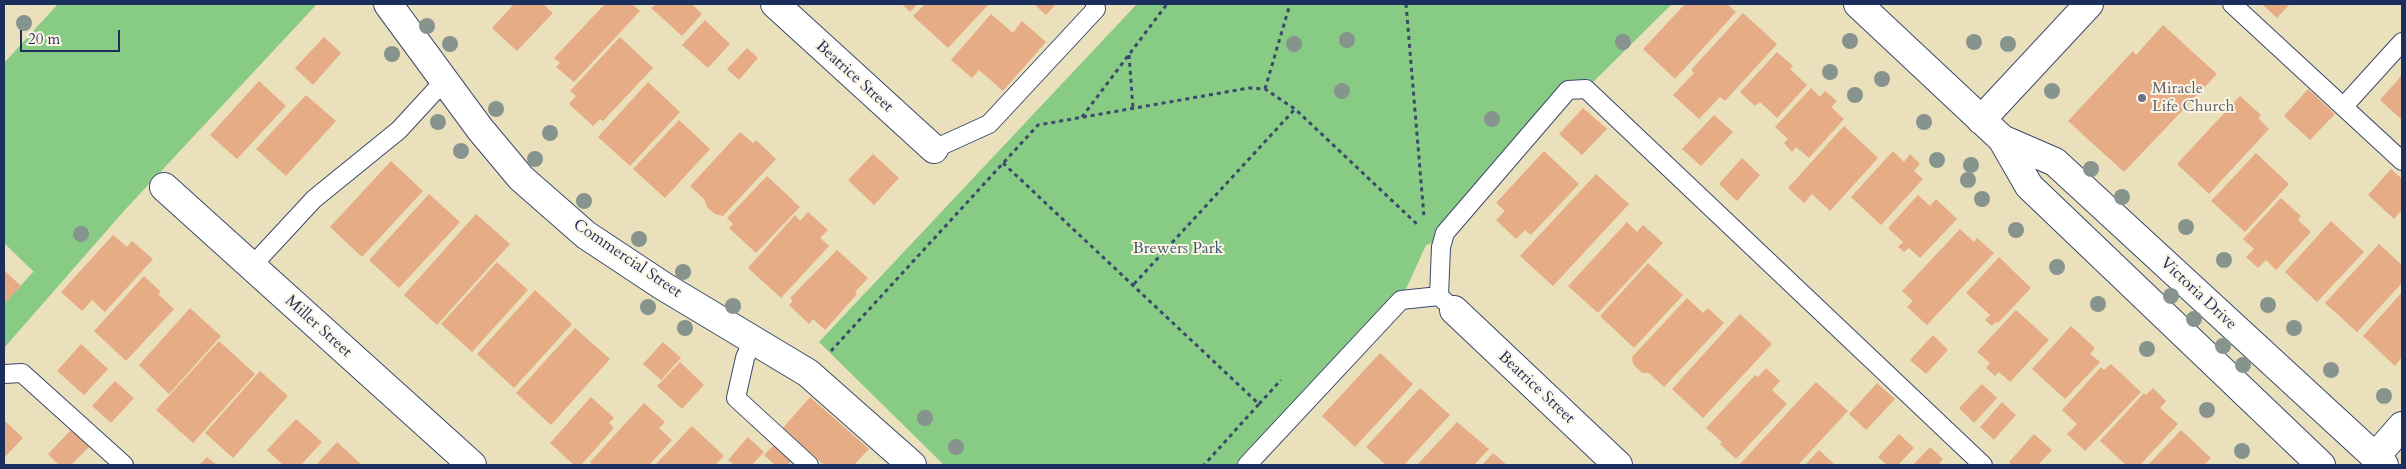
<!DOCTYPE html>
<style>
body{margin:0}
#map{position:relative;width:2406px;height:469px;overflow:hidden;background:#eae0bc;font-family:Cardo,serif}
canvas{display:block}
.frame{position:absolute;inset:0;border:5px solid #1b2f5e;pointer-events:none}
.scale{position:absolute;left:20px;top:30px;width:100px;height:22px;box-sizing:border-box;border:2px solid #1b2f5e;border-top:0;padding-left:6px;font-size:15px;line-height:18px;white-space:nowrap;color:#1b2f5e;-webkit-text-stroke:4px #fcf5e5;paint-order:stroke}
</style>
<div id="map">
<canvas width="2406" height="469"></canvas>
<div class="frame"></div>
<div class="scale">20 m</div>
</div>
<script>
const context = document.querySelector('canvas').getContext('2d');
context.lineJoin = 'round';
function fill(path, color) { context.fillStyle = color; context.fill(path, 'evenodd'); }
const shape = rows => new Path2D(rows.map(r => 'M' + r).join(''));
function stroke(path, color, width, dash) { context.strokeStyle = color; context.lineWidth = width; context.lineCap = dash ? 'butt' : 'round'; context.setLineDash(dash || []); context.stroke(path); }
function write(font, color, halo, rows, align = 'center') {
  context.font = font + ' Cardo,serif'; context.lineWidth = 4; context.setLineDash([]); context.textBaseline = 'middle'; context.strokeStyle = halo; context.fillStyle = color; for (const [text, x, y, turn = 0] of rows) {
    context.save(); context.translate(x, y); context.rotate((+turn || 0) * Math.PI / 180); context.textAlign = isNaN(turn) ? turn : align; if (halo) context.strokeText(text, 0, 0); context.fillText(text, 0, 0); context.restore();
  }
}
const green = shape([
 [58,4,317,4,123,212,4,348,4,304,33,272,35,273,4,243,4,63],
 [1137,4,1672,4,1586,89,1567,90,1443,239,1426,245,1401,300,1247,465,944,465,819,342]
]);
const building = shape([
 [514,4,543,4,553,13,517,51,492,28],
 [605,4,632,4,640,11,574,82,556,67,560,63,554,58],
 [656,4,692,4,702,14,682,36,651,8],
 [902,4,918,4,910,12],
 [925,4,989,4,948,48,913,16],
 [1034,4,1056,4,1046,15],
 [1685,4,1727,4,1736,12,1675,79,1643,49],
 [2262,4,2290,4,2277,18],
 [1743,13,1777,44,1725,101,1720,97,1699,119,1673,95,1694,73,1691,70],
 [991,14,1013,33,1022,21,1046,42,1003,91,979,70,972,78,951,60],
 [705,20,730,44,708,68,682,45],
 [2163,25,2217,74,2124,172,2068,121,2133,51,2136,55],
 [324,37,341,53,313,85,295,68],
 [620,37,653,68,603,121,600,119,593,126,569,104,576,96,570,91],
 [747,48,758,58,739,80,727,69],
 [1777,52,1793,66,1790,69,1807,85,1777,118,1760,102,1755,106,1740,92],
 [2402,75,2402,120,2380,100],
 [259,81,286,106,237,159,210,135],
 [648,82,680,112,630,166,598,137],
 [1811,88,1820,97,1825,91,1837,101,1831,107,1844,119,1809,158,1796,147,1792,152,1784,143,1788,139,1775,127],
 [2308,89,2335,114,2310,140,2284,116],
 [306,95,336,121,286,176,256,149],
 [2240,96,2261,115,2258,118,2269,129,2209,194,2177,164],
 [1583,108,1607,129,1582,155,1559,134],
 [1714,115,1733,132,1701,166,1682,149],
 [679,120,710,149,665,198,633,169],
 [1844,126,1878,158,1830,211,1812,194,1804,203,1788,188],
 [740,132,753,143,756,140,776,159,723,216,715,214,707,207,704,199,690,186],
 [1544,151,1579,184,1531,235,1525,230,1516,239,1496,220,1505,211,1496,203],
 [1893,151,1904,162,1910,154,1920,164,1914,171,1923,179,1881,225,1851,197],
 [2256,153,2289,184,2245,232,2211,201],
 [873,154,899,178,874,205,848,180],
 [1742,158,1760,175,1737,201,1719,184],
 [391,161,423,191,362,257,330,227],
 [2391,169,2402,179,2402,210,2394,219,2368,195],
 [1596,174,1629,204,1553,286,1520,256],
 [767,176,800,207,756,253,729,228,733,224,727,218],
 [429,194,460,222,399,288,369,260],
 [1918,195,1930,206,1936,199,1957,219,1920,258,1909,248,1904,252,1898,247,1903,242,1888,228],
 [2281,198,2301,216,2298,220,2311,232,2276,270,2266,260,2258,268,2246,257,2254,249,2243,239],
 [808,212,828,230,820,238,829,246,781,298,748,268,795,215,800,221],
 [476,214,510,244,437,325,404,295],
 [2331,221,2364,252,2317,302,2285,272],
 [1627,222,1637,232,1643,225,1663,243,1598,313,1568,286],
 [1960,229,1974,242,1977,238,1994,253,1927,325,1907,307,1913,301,1902,291],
 [113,235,127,247,132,241,153,259,105,312,92,300,82,311,61,292],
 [2379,244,2402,265,2402,283,2357,332,2325,303],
 [837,250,868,278,855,292,857,294,825,330,813,319,809,324,789,305,793,301,790,298],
 [1999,257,2031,288,1998,323,1996,322,1992,326,1985,320,1990,315,1966,293],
 [497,262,528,290,472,352,441,324],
 [1648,263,1683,295,1634,348,1600,316],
 [4,270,21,286,4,304],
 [144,276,161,292,158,294,174,309,126,361,94,331],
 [535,290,572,324,514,388,477,354],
 [2402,292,2402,357,2395,366,2363,336],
 [1687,298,1703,313,1708,308,1724,323,1664,387,1649,373,1642,373,1633,364,1632,357],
 [190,308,221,336,169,394,139,365],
 [2016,310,2049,340,2010,382,1999,372,1995,376,1986,368,1990,363,1977,352],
 [1740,314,1772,344,1703,418,1672,389],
 [2071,326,2095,348,2090,354,2100,362,2065,399,2032,369],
 [575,328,610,359,551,425,516,393],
 [1933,335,1948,350,1926,374,1910,360],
 [219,341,255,374,193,443,156,410],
 [663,342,681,358,661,380,643,364],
 [81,344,108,369,84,395,57,371],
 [1380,353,1413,384,1355,447,1322,416],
 [680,362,704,385,682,409,657,386],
 [2111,364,2141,392,2085,451,2067,434,2077,424,2062,410,2101,367,2104,370],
 [1766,368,1780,381,1772,390,1787,404,1736,459,1720,444,1722,442,1706,428,1755,375,1758,377],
 [260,371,288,396,233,458,205,433],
 [115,381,134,398,111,423,92,406],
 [1816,382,1848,411,1798,465,1739,465],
 [1877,383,1895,399,1866,430,1849,414],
 [1982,384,1997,398,1974,423,1959,408],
 [1420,388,1450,415,1404,465,1386,465,1366,447],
 [2153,388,2166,401,2160,408,2178,424,2140,465,2126,465,2100,441,2144,393,2146,395],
 [591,397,614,418,609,423,614,428,581,465,574,465,550,443],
 [810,397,869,449,854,465,824,465,782,429],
 [2002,402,2016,415,1994,440,1980,427],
 [644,403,665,422,659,428,672,440,649,465,593,465,590,462],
 [296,419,322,442,301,465,283,465,267,450],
 [4,420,23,438,4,458],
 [1457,422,1489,449,1474,465,1417,465],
 [692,426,724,456,715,465,655,465],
 [72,429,90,446,71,465,59,465,48,454],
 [2181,430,2211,458,2205,464,2207,465,2148,465],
 [1899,434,1914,448,1898,465,1887,465,1878,457],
 [2034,434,2052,450,2038,465,2012,465,2009,462],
 [748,437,764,452,752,465,734,465,728,460],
 [337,442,362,465,316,465],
 [776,443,793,460,787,465,775,465,764,455],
 [1930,447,1943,459,1938,465,1913,465],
 [1819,450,1835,465,1805,465],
 [1493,453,1507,465,1482,465],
 [207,457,217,465,199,465]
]);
const path = shape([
 [1406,4,1424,217],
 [1129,55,1133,108],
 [1265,89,1290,4],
 [1082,117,1167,4],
 [1003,163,1259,404,1204,465],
 [1134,284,1295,109],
 [831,351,1038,125,1249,88,1265,89,1295,109,1419,226],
 [1259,404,1281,380]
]);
const service = shape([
 [2232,4,2402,161],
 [2344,106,2402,42],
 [934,149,989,124,1096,9,1095,4],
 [251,267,314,199,399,130,444,81],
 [1454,310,1439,296,1441,247,1445,233,1568,90,1586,89,1983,465],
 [753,339,745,358,736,398,809,465],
 [4,374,22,373,124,465],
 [1247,465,1401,300,1439,296]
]);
const minor = shape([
 [388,4,480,129,521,178,586,235,663,286,808,373,912,465],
 [775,4,934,149],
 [1981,120,2089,4],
 [164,187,472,465],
 [1454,310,1618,465],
 [2375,457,2402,426]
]);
const tertiary = shape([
 [1858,4,2002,139,2029,186,2321,465],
 [2002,139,2055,162,2384,465]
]);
const trees = [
 [24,23],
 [427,26],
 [1347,40],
 [1850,41],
 [1623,42],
 [1974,42],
 [450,44],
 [1294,44],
 [2008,44],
 [392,54],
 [1830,72],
 [1882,79],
 [1342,91],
 [2052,91],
 [1855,95],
 [496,109],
 [1492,119],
 [438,122],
 [1924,122],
 [550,133],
 [461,151],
 [535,159],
 [1937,160],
 [1971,165],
 [2091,169],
 [1968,180],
 [2122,197],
 [1982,199],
 [584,201],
 [2186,227],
 [2016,230],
 [81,234],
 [639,239],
 [2224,260],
 [2057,267],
 [683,272],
 [2171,296],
 [2098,304],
 [2268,305],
 [733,306],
 [648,307],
 [2194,319],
 [685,328],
 [2294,328],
 [2223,346],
 [2147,349],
 [2243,365],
 [2331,370],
 [2384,396],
 [2207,410],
 [925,418],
 [956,447],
 [2242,451]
];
const markers = [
 [2142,98,5,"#6b7280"]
];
const streetNames = [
 ["Beatrice Street",854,77,42],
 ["Commercial Street",627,259,34],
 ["Victoria Drive",2198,294,43],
 ["Miller Street",318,327,42],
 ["Beatrice Street",1536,388,43]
];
const worshipNames = [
 ["Miracle",2152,89],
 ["Life Church",2152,107]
];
const parkNames = [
 ["Brewers Park",1178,249]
];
fill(green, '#88cb84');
fill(building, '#e6ac85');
stroke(service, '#3a4a6c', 20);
stroke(minor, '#3a4a6c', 30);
stroke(tertiary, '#3a4a6c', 30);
stroke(path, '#3a4a6c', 3, [4, 4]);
stroke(service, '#fff', 18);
stroke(minor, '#fff', 28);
stroke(tertiary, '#fff', 28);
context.fillStyle = '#87948e';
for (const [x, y] of trees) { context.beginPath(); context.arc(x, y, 8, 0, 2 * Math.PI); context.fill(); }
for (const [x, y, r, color] of markers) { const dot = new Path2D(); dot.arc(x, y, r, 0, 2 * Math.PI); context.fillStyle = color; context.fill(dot); stroke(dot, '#fcf5e5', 2); }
write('16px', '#1b2f5e', '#fcf5e5', streetNames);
write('16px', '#5b616d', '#fcf5e5', worshipNames, 'left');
write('16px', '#365668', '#fcf5e5', parkNames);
</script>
